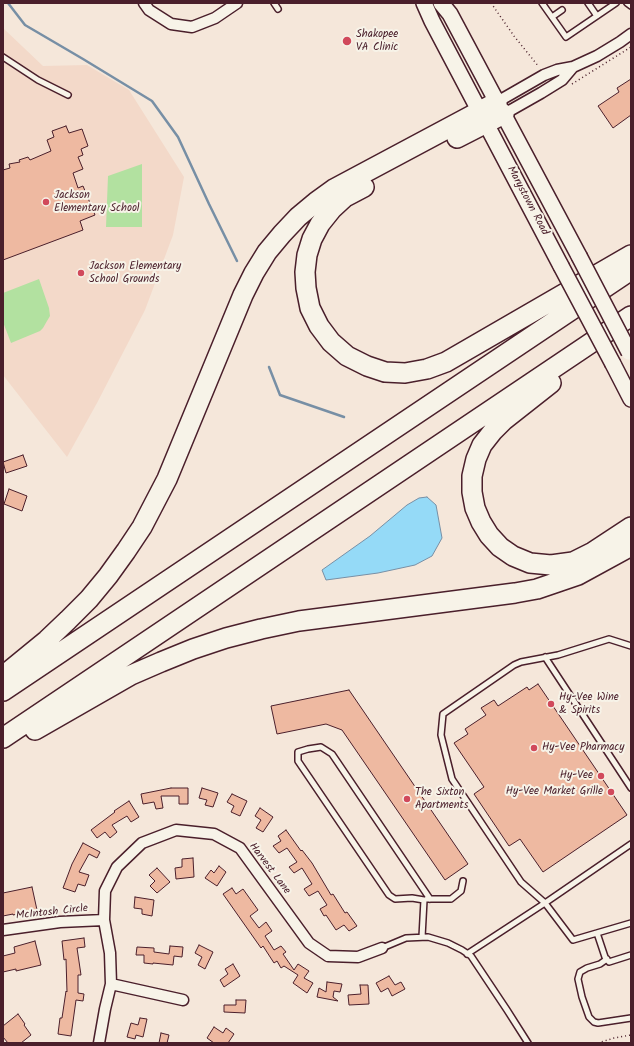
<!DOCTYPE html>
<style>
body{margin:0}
#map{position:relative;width:634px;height:1046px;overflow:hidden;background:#f5e7da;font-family:Kalam,sans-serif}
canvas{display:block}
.frame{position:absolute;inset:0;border:4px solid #4a1f2b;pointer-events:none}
</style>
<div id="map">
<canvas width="634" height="1046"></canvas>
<div class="frame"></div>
</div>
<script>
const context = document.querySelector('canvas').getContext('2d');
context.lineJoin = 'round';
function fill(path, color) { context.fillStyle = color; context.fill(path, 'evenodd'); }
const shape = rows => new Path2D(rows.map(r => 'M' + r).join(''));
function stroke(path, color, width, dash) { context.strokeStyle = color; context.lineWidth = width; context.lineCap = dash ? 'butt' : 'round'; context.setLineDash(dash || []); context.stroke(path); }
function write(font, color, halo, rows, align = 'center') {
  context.font = font + ' Kalam,sans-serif'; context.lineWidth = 4; context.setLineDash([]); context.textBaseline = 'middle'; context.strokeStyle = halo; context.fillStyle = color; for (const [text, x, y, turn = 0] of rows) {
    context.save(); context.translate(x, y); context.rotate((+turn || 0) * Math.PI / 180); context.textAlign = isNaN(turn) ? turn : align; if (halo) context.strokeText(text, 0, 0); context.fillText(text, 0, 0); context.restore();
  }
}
const built = shape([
 [3,28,43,66,87,65,129,90,184,177,173,235,145,310,97,403,67,457,3,375]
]);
const green = shape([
 [142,164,142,227,106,227,108,176],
 [39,279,49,308,50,316,47,321,43,328,40,331,11,343,3,322,3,293]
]);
const water = shape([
 [427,497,436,505,442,538,432,556,415,565,378,573,326,580,322,570,370,536,407,505,419,498,427,497]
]);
const stream = shape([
 [8,3,25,25,83,59,152,101,178,137,209,204,237,261],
 [269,367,280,395,344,417]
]);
const building = shape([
 [631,79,631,115,613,128,598,106,619,92,617,88,631,79],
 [66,126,69,133,82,129,88,146,81,149,83,155,78,157,83,169,73,173,78,188,83,186,95,215,80,221,83,230,3,260,3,170,10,168,9,164,20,162,19,160,28,157,30,160,51,151,47,140,54,137,52,131,66,126],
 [23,455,27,466,6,473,3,462,23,455],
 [9,489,27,496,22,511,4,504,9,489],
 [538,684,627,815,543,872,520,839,509,846,474,794,484,787,454,743,468,734,465,729,486,715,481,708,494,700,498,706,527,687,529,690,538,684],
 [349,690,468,864,445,880,342,730,326,724,277,734,271,706,349,690],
 [171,788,188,788,188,804,179,804,179,796,161,796,163,808,156,809,154,802,143,804,141,794,171,788],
 [202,788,218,793,213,807,205,805,207,800,199,798,202,788],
 [232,794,247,801,240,816,231,812,234,806,227,802,232,794],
 [129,801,139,817,131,822,127,816,112,825,117,832,110,838,105,832,97,838,91,830,115,812,114,811,129,801],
 [260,808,273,817,263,832,256,828,261,820,255,816,260,808],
 [286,830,301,851,302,850,312,863,331,895,333,894,345,913,347,912,357,926,349,931,344,925,336,930,326,915,324,916,320,909,327,905,318,891,309,896,304,889,312,884,302,868,294,873,289,867,297,862,287,848,279,853,273,846,281,841,278,836,286,830],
 [83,843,100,852,97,858,89,854,79,872,89,875,85,886,78,884,75,892,63,888,72,864,83,843],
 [193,858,194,877,176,879,175,868,182,867,182,859,193,858],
 [219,866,226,872,217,886,205,878,211,870,214,873,219,866],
 [157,868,170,882,157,893,150,886,155,881,149,875,157,868],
 [32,887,37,910,13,915,13,914,3,916,3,893,32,887],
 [232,888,236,894,243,889,258,910,250,916,259,928,266,922,272,931,265,936,274,950,281,946,286,952,283,954,294,970,298,964,309,971,304,978,313,983,307,993,293,983,298,975,284,966,281,968,277,961,274,963,263,946,261,948,223,894,232,888],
 [135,897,154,900,152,916,142,914,142,909,134,908,135,897],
 [84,938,85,947,77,948,81,975,78,975,78,993,84,994,83,1001,76,1000,71,1036,58,1034,60,1018,62,1018,66,991,67,992,66,959,64,960,62,941,84,938],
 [35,941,41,965,16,971,16,969,3,972,3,956,15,953,14,947,35,941],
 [199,945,213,952,205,969,198,965,202,957,195,953,199,945],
 [170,946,183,947,182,957,174,956,173,965,153,963,153,964,144,963,144,955,136,955,137,947,154,948,154,952,169,954,170,946],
 [233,964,240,976,224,987,220,980,228,974,225,969,233,964],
 [389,976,395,985,401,982,405,989,392,996,388,988,381,992,376,983,389,976],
 [327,982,342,984,340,992,334,991,333,997,338,1001,317,997,319,988,326,992,327,982],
 [360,985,368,985,369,1004,349,1005,348,995,361,994,360,985],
 [236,1000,246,1000,245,1013,224,1012,224,1005,236,1005,236,1000],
 [18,1014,25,1024,24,1025,31,1035,21,1043,8,1043,3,1037,3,1026,18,1014],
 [140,1018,147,1019,143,1037,136,1035,135,1039,127,1037,131,1023,138,1025,140,1018],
 [214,1027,223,1033,226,1028,234,1034,228,1043,214,1043,207,1038,214,1027],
 [161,1033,169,1035,167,1043,159,1043,161,1033]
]);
const path = shape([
 [491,3,514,36,539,67],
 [572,84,631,47],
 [598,1043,614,1038,631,1035]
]);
const service = shape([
 [274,3,278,9],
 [542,3,566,37,616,3],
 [588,3,597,16],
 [627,3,631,6],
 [552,17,562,10],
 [3,57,38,80,68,95],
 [631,646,609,639,558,655,521,662,514,665,443,714,441,735,452,779,521,882,545,903,631,844],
 [545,657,631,788],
 [427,899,451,899,461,891,463,881],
 [597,933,605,957,609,962,631,955],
 [422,937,424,900,412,898,395,899,389,895,298,761,298,752,308,749,321,747,332,754,430,899],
 [382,948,406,938,428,937,448,943,462,950,471,956,507,1010,528,1043],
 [467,954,545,903,573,940,631,923],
 [607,959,600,964,587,968,580,972,578,979,582,997,589,1017,594,1022,598,1023,631,1018]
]);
const minor = shape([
 [144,3,149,10,171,24,192,27,215,18,237,3],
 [573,67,597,56,620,42,631,34],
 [497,102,544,75,557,70,573,67,562,80,541,93,504,114],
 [3,930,60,922,104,920],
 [111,984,183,1000],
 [99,1043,105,1009,111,984,110,953,104,920,105,891,117,867,142,843,176,830,214,834,240,848,309,943,328,956,358,957,382,948]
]);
const secondary = shape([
 [424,3,432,21,561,266],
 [441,3,450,14,579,256],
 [613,364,631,399]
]);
const motorway = shape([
 [457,138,504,114],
 [364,187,345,197,332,209,320,224,312,239,307,255,305,272,306,288,310,308,319,326,331,342,347,356,367,366,385,372,405,373,427,369,446,362,631,255],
 [551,383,504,420,493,431,482,445,476,459,472,476,472,492,475,508,481,522,489,535,500,547,513,556,530,563,551,565,573,562,593,552,631,527],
 [3,676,47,640,68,620,89,599,108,576,126,551,142,527,167,479,243,295,254,273,267,252,282,234,298,217,316,202,334,189,497,102],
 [3,691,631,270],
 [35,730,131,675,161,662,193,649,226,638,261,629,299,621,515,593,537,589,578,575,631,546],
 [3,738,631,316]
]);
const secondaryBridge = shape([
 [579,256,629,352],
 [561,266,613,364]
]);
const markers = [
 [347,41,5,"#d1495b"],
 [46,202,4,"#d1495b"],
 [81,273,4,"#d1495b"],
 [551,704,4,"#d1495b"],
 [534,748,4,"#d1495b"],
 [601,776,4,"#d1495b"],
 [611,792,4,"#d1495b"],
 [407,799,4,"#d1495b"]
];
const poiNames = [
 ["Shakopee",356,35],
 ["VA Clinic",356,48],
 ["Jackson",54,196],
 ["Elementary School",54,209],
 ["Jackson Elementary",89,267],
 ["School Grounds",89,280],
 ["Hy-Vee Wine",559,698],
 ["& Spirits",559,711],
 ["Hy-Vee Pharmacy",542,748],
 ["Hy-Vee",593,776,"right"],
 ["Hy-Vee Market Grille",603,792,"right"],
 ["The Sixton",415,793],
 ["Apartments",415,806]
];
const streetNames = [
 ["Marystown Road",527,201,62],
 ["Harvest Lane",269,869,53],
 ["McIntosh Circle",52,913,-6]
];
fill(built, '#f3d9c9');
fill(green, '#b2e1a0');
fill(water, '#95daf7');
stroke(water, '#778fa5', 1);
stroke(stream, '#778fa5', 2.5);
fill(building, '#eeb9a1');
stroke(building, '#4a1f2b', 1);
stroke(service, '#4a1f2b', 8);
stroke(minor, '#4a1f2b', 13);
stroke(secondary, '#4a1f2b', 18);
stroke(motorway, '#4a1f2b', 22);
stroke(path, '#4a1f2b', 1.5, [1, 3]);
stroke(service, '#f7f3e8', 5);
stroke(minor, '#f7f3e8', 10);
stroke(secondary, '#f7f3e8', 15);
stroke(motorway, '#f7f3e8', 19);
stroke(secondaryBridge, '#4a1f2b', 18, []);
stroke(secondaryBridge, '#f7f3e8', 15);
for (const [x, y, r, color] of markers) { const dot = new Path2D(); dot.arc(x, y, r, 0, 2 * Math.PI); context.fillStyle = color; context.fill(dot); stroke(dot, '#f7f3e8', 1.5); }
write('11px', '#4a1f2b', '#f7f3e8', poiNames, 'left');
write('11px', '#4a1f2b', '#f7f3e8', streetNames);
</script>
